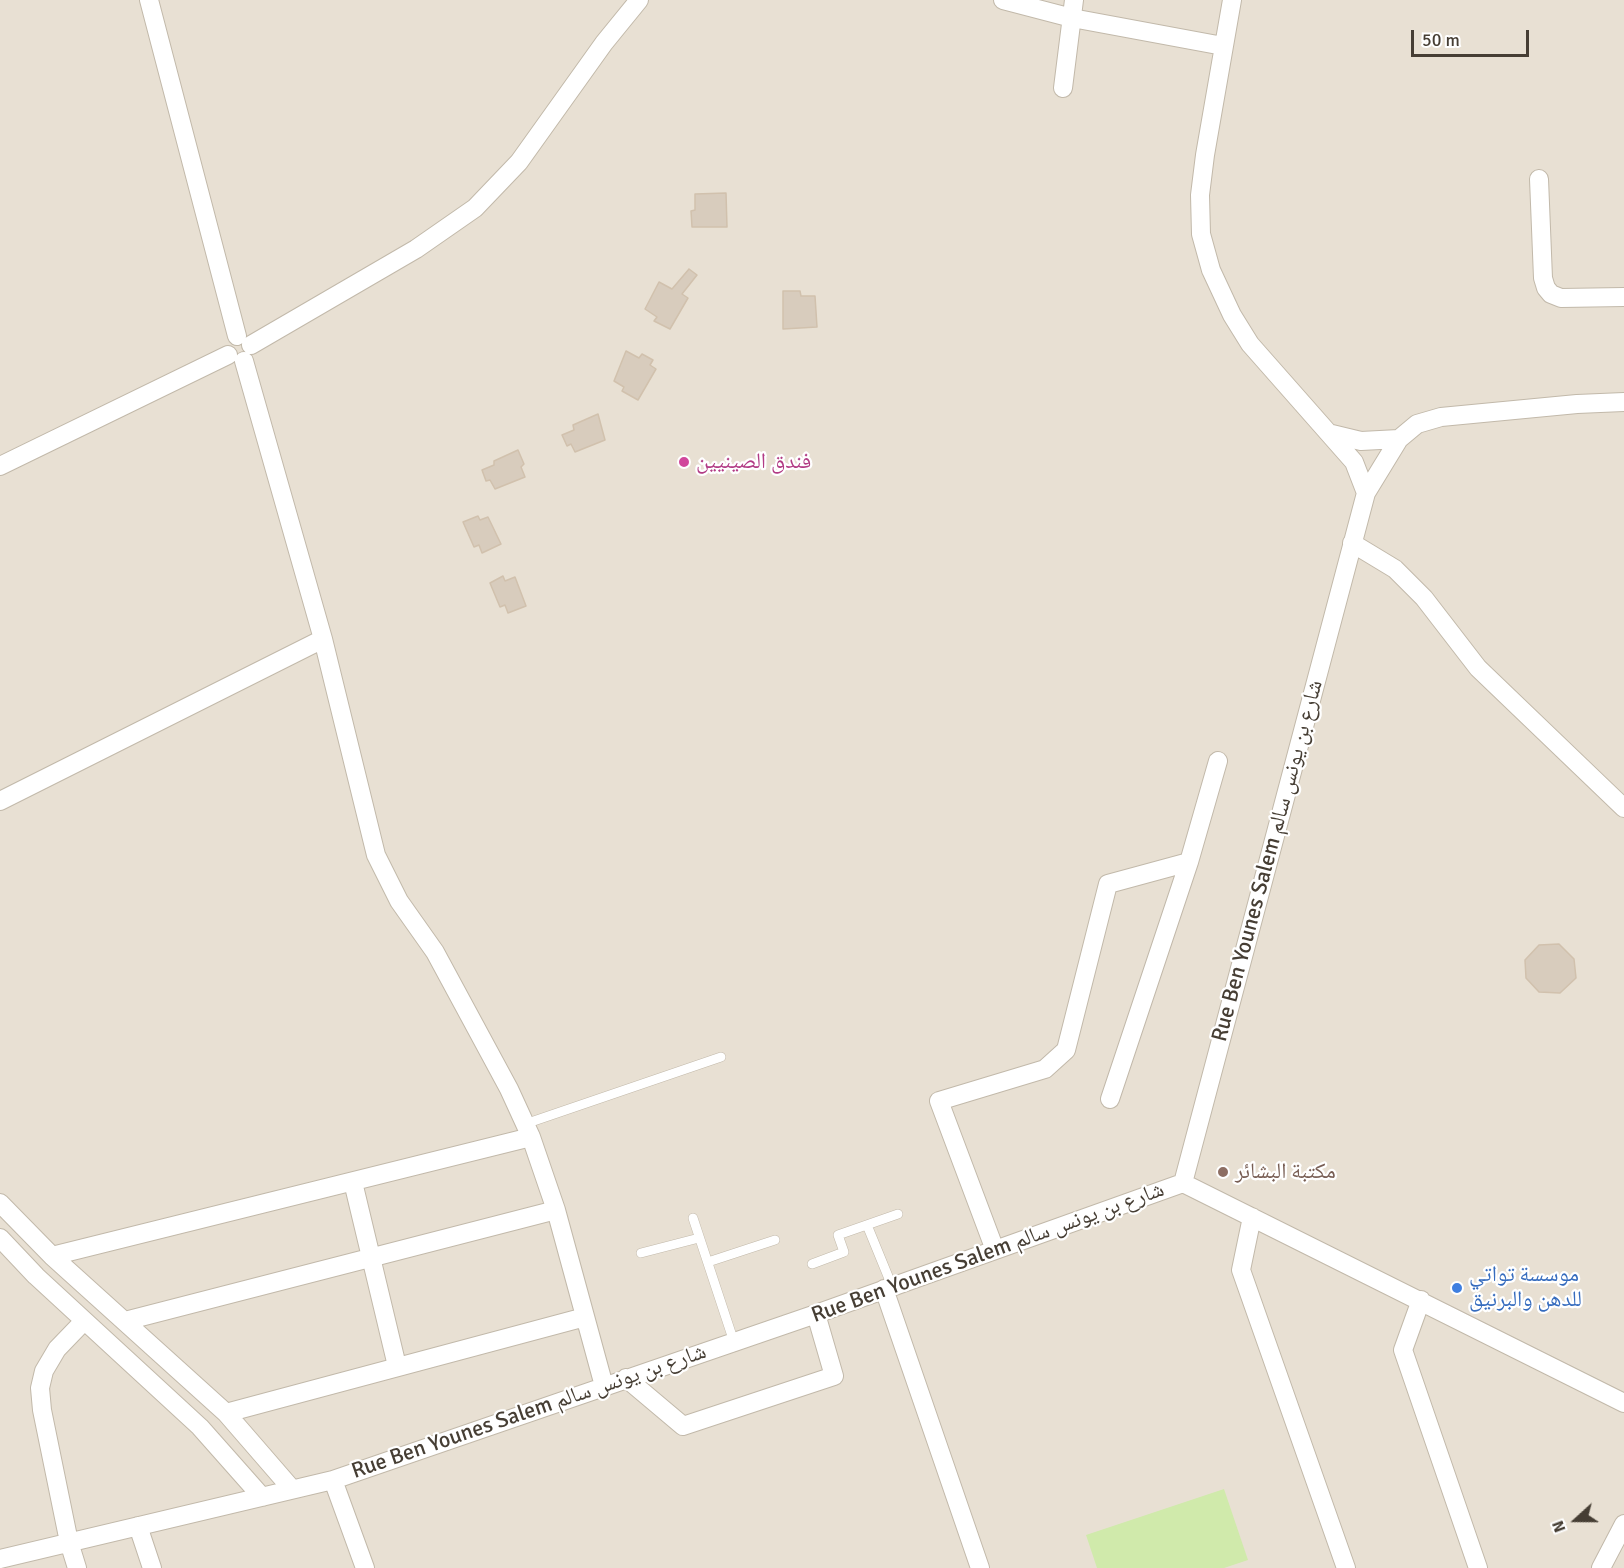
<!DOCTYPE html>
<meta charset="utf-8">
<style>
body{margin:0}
#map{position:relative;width:1624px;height:1568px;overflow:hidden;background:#f3eee5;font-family:Signika,sans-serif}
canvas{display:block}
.north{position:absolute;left:1546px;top:1490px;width:60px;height:60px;-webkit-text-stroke:4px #fff;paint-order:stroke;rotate:249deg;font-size:16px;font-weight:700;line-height:24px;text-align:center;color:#463e34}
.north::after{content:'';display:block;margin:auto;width:21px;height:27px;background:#463e34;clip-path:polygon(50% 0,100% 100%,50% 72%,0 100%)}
.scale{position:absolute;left:1411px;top:30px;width:118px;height:27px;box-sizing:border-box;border:3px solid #463e34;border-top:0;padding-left:8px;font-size:18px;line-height:21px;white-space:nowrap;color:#463e34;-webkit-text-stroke:4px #fff;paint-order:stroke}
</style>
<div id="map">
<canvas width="1624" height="1568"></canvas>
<div class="north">N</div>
<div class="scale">50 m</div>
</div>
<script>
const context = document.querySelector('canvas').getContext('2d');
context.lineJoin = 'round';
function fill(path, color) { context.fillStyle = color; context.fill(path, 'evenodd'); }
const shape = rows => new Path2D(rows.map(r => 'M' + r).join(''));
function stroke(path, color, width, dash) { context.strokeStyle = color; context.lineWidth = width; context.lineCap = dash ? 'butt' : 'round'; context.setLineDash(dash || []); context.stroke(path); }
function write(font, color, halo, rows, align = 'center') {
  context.font = font + ' Signika,"Noto Naskh Arabic",sans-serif'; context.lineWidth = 4.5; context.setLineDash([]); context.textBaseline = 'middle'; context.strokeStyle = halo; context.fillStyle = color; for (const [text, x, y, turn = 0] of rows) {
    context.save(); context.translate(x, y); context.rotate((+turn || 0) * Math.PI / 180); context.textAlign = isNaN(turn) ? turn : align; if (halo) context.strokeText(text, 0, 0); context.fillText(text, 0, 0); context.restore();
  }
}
const residential = shape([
 [0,0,1624,0,1624,1568,0,1568]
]);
const green = shape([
 [1224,1489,1248,1560,1224,1568,1097,1568,1086,1535]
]);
const building = shape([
 [726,193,727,227,692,227,691,211,695,210,695,194,726,193],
 [689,269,697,275,682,294,688,298,670,329,654,321,657,317,645,309,659,282,672,289,689,269],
 [783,291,800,291,801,296,815,296,817,327,783,329,783,291],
 [626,351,639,358,642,354,653,360,650,365,656,369,638,400,622,391,624,387,614,381,626,351],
 [598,414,605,440,575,452,571,444,567,446,562,435,574,430,573,425,598,414],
 [518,450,524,464,521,467,525,477,495,489,490,480,486,481,482,470,494,465,494,461,518,450],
 [478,516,480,520,488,517,501,544,482,553,479,545,474,547,463,522,478,516],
 [503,576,505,581,515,577,526,606,508,613,505,605,500,607,490,583,503,576],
 [1559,944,1574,959,1576,978,1560,993,1539,992,1526,978,1525,960,1539,945,1559,944]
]);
const service = shape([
 [525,1124,721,1057],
 [693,1218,734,1342],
 [867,1225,892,1286],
 [641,1253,699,1238],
 [708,1262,775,1240],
 [812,1264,844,1252,838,1235,898,1214]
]);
const minor = shape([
 [149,0,237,336],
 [1003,0,1072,18,1223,46],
 [1232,0,1205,155,1200,195,1201,234,1211,270,1232,315,1250,344,1354,462,1366,493],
 [1063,88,1074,0],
 [1539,179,1543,278,1546,288,1551,294,1561,298,1624,297],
 [251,345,416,249,475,208,519,162,604,43,639,0],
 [244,361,323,639,376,855,399,901,435,952,509,1089,531,1137,556,1210,604,1386],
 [1332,434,1361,441,1399,439],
 [0,466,228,355],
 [1352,543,1395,569,1424,598,1478,668,1624,808],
 [0,801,323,639],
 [1110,1099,1189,862,1218,761],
 [353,1182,397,1366],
 [1183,1183,1366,493,1399,439,1417,424,1441,417,1577,404,1624,402],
 [1183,1183,1624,1403],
 [0,1203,52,1256,226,1413,291,1488],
 [1252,1217,1241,1270,1346,1568],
 [0,1238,36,1276,200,1427,262,1497],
 [995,1250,939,1101,1045,1069,1066,1050,1108,884,1189,862],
 [52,1256,531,1137],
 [884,1289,980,1568],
 [1421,1300,1403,1350,1478,1568],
 [125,1321,556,1210],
 [626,1378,683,1426,834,1376,816,1314],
 [226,1413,585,1317],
 [333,1480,365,1568],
 [138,1526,152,1568],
 [0,1559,333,1480,816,1314,1183,1183],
 [77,1568,69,1542,42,1410,40,1388,44,1371,57,1349,84,1321],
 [1601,1568,1624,1524]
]);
const markers = [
 [684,462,6,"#d1479c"],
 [1223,1172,6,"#8d6e63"],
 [1457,1288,6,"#3f7fe0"]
];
const hotelNames = [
 ["فندق الصينيين",696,462]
];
const streetNames = [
 ["Rue Ben Younes Salem شارع بن يونس سالم",1268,861,-75],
 ["Rue Ben Younes Salem شارع بن يونس سالم",988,1253,-20],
 ["Rue Ben Younes Salem شارع بن يونس سالم",529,1412,-19]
];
const educationNames = [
 ["مكتبة البشائر",1235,1172]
];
const shopNames = [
 ["موسسة تواتي",1469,1275],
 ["للدهن والبرنيق",1469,1300]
];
fill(residential, '#e8e0d3');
fill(green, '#d0eaab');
fill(building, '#d8ccbd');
stroke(building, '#d1c1ad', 1.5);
stroke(service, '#c2b9aa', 10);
stroke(minor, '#c2b9aa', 20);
stroke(service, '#fff', 9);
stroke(minor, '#fff', 18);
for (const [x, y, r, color] of markers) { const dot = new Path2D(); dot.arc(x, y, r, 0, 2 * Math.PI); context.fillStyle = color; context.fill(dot); stroke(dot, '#fff', 2); }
write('22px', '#b23c85', '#fff', hotelNames, 'left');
write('22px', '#463e34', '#fff', streetNames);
write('22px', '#785e54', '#fff', educationNames, 'left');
write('22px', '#366cbe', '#fff', shopNames, 'left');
</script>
